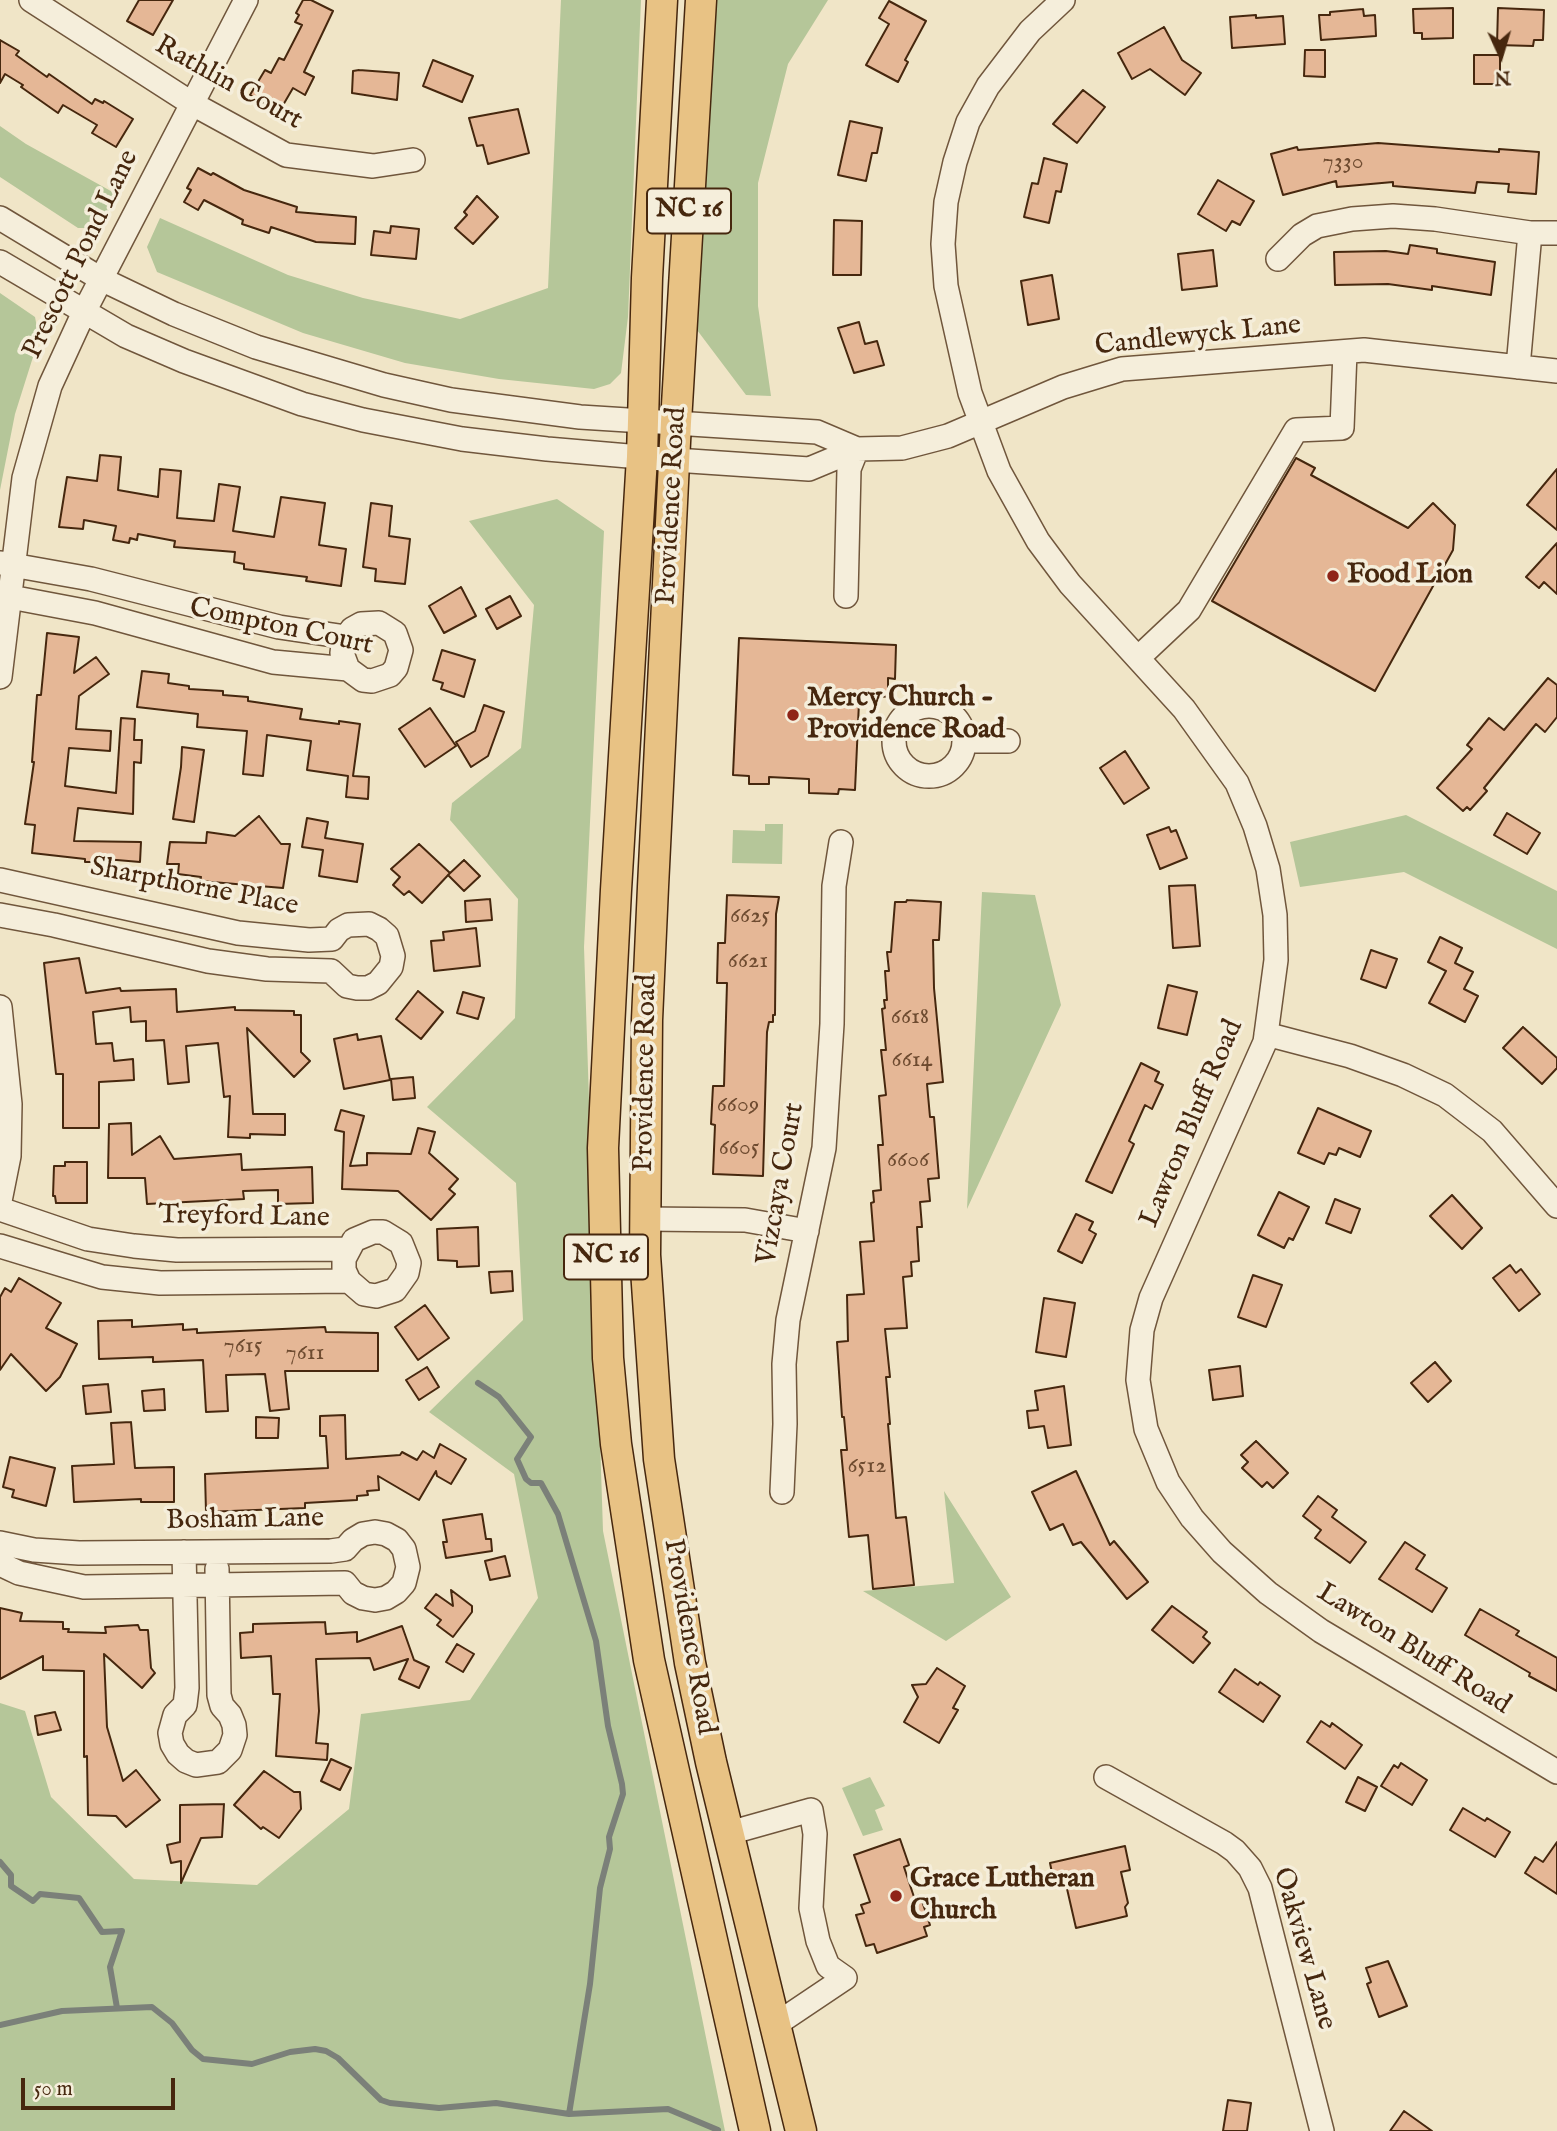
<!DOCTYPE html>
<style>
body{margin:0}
#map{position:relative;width:1557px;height:2131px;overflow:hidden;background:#f0e5c7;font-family:"IM FELL English",serif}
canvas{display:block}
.north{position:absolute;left:1466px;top:21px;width:70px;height:70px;-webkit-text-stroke:5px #f5eedb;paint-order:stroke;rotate:176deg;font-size:19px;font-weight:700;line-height:28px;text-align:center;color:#46270e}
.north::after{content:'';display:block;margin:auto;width:24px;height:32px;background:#46270e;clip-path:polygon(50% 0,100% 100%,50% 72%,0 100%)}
.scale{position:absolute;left:21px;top:2078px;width:154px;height:32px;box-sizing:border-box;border:4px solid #46270e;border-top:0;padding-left:9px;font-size:21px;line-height:24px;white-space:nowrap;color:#46270e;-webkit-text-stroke:5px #f5eedb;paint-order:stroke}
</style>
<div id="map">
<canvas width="1557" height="2131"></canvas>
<div class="north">N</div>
<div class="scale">50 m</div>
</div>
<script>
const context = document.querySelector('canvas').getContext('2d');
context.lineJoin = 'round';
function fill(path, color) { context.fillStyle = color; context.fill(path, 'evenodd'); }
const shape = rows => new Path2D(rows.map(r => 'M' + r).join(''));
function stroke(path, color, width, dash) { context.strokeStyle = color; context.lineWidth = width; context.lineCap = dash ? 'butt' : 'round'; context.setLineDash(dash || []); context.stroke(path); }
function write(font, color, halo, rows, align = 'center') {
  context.font = font + ' "IM FELL English",serif'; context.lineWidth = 7; context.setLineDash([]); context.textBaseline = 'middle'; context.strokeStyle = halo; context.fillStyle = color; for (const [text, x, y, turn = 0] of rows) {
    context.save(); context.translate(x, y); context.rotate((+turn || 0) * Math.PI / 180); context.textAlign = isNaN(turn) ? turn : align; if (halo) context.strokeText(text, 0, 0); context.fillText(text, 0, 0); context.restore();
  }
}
const green = shape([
 [561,0,641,0,628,317,621,373,610,384,594,389,499,379,405,363,303,333,157,272,147,247,160,218,288,275,363,298,460,319,548,288],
 [706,0,828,0,788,64,758,183,758,306,771,396,746,395,691,322],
 [0,126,26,144,118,195,104,221,94,228,78,228,0,177],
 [0,293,35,317,39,338,15,414,0,490],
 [557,499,604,531,584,947,603,1531,725,2131,0,2131,0,1703,25,1711,51,1797,134,1879,257,1885,349,1809,361,1714,470,1700,538,1598,514,1474,429,1412,523,1320,516,1183,427,1107,515,1018,518,899,450,820,452,803,521,748,534,605,469,521],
 [1406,815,1557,891,1557,949,1404,872,1300,887,1290,842],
 [765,824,783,824,782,864,732,863,733,830,765,831],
 [982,892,1035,895,1061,1005,967,1209],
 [944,1491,1011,1597,946,1641,863,1591,954,1583],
 [870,1777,885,1806,875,1810,883,1830,863,1836,842,1788]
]);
const stream = shape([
 [478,1383,499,1397,531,1437,517,1459,526,1479,531,1483,541,1483,558,1514,596,1641,608,1726,622,1784,623,1794,609,1837,610,1849,600,1888,590,1984,569,2114],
 [0,1862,11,1875,11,1886,33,1901,40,1894,79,1898,102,1932,122,1931,110,1967,117,2008],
 [0,2025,62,2011,152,2007,172,2023,192,2050,203,2059,252,2064,290,2052,315,2049,326,2051,338,2058,381,2100,390,2103,439,2108,496,2103,569,2114,668,2109,718,2130]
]);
const building = shape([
 [139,0,173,0,153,35,127,21,139,0],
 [303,0,311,0,333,11,304,72,314,77,305,95,293,88,279,112,250,95,265,70,271,73,279,58,284,60,302,25,295,22,299,15,296,13,303,0],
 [889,1,926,21,905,60,908,62,898,82,866,65,889,24,879,18,889,1],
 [1453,8,1453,38,1422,39,1422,33,1414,33,1413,9,1453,8],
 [1498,8,1544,10,1543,40,1534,40,1533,46,1497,45,1498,8],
 [1363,9,1364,16,1375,15,1376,36,1321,40,1319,15,1330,15,1330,12,1363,9],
 [1256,15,1256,18,1283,16,1285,44,1232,48,1230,17,1256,15],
 [1164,27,1182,60,1201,73,1185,95,1150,69,1132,79,1118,53,1164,27],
 [0,40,19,51,16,55,47,77,49,74,92,104,95,99,103,103,104,101,133,119,116,147,92,133,97,125,63,105,58,113,21,87,23,85,5,74,0,83,0,40],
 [1305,50,1325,50,1325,77,1304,76,1305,50],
 [1474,55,1500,55,1500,84,1474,84,1474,55],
 [433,60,473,76,462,102,423,86,433,60],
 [359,70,399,73,397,100,352,93,353,71,359,70],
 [1083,90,1105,107,1077,143,1053,124,1083,90],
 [518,109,529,153,488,164,483,145,477,146,469,118,518,109],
 [850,121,882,128,877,153,872,153,866,181,838,175,850,121],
 [1378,143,1499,152,1499,149,1539,152,1536,194,1508,192,1509,184,1477,182,1475,193,1393,186,1393,182,1337,187,1336,181,1283,195,1271,154,1297,147,1298,150,1378,143],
 [1044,158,1067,164,1061,192,1056,191,1049,223,1024,217,1032,183,1038,184,1044,158],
 [198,168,211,175,213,173,244,190,297,207,296,212,356,217,355,244,316,242,271,227,269,233,242,224,243,220,204,200,198,210,184,202,191,190,187,188,198,168],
 [1218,180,1254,201,1240,225,1232,221,1226,231,1198,214,1218,180],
 [477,196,498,217,473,244,455,228,467,215,464,212,477,196],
 [834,220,862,221,861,275,833,275,834,220],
 [391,226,419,229,416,259,371,255,374,231,390,233,391,226],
 [1410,245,1437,249,1437,253,1495,262,1491,295,1432,286,1432,290,1388,284,1335,285,1334,252,1386,251,1408,254,1410,245],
 [1213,250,1217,286,1182,290,1178,254,1213,250],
 [1052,275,1059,319,1028,325,1021,281,1052,275],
 [859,322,865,344,877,341,884,365,854,373,838,328,859,322],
 [100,455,121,457,118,490,158,497,160,469,181,471,177,518,214,521,219,484,240,487,233,531,274,537,281,497,325,503,319,545,346,549,341,586,306,581,307,577,244,569,244,564,234,562,235,552,174,547,175,541,138,534,137,540,130,538,129,543,113,540,116,526,84,520,83,529,59,527,67,477,97,481,100,455],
 [1296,458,1315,468,1311,475,1408,528,1433,503,1455,525,1453,550,1375,691,1212,601,1296,458],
 [1557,469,1557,530,1527,505,1557,469],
 [371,503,392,506,389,536,410,539,405,584,375,581,376,569,363,567,371,503],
 [1557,543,1557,594,1544,582,1539,588,1526,577,1557,543],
 [461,587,476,616,444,633,429,606,461,587],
 [510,596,521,616,497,629,486,609,510,596],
 [47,633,79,637,74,673,96,657,109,674,79,696,76,729,111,731,110,751,69,748,65,786,116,793,121,718,135,719,134,740,142,740,141,763,134,762,133,814,78,808,74,841,141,842,140,862,105,859,105,862,85,862,85,859,32,853,35,825,25,824,34,762,32,762,37,695,41,695,47,633],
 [739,638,896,645,895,679,888,678,888,697,879,696,879,703,859,702,855,790,839,789,838,794,809,793,809,779,769,777,769,784,749,784,749,776,733,775,739,638],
 [442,650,475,660,464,697,441,689,443,683,433,680,442,650],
 [142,671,169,674,168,683,189,686,189,689,223,691,223,695,248,697,248,701,302,709,300,719,339,724,339,721,360,724,353,776,369,777,368,799,346,797,348,776,307,770,311,741,267,735,263,776,243,774,247,731,197,727,198,714,137,707,142,671],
 [1548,678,1557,685,1557,717,1545,732,1536,724,1484,788,1487,791,1470,810,1467,807,1463,811,1437,788,1472,749,1467,745,1489,718,1504,730,1548,678],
 [484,705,504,712,488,756,471,767,456,742,475,731,484,705],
 [430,708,456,746,425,767,399,729,430,708],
 [182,747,204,750,194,822,173,819,181,767,182,747],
 [1125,751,1149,788,1124,804,1100,768,1125,751],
 [1507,813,1540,833,1527,854,1494,835,1507,813],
 [259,816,281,844,290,844,283,888,200,881,201,877,178,874,179,864,167,864,170,842,206,843,207,832,235,836,259,816],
 [307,818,328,822,325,838,363,844,357,882,319,876,323,850,302,847,307,818],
 [1169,827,1171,832,1176,830,1187,858,1160,869,1147,835,1169,827],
 [419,844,450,873,422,903,409,891,404,895,393,885,400,877,391,869,419,844],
 [464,860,480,876,464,891,448,875,464,860],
 [1195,885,1200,946,1173,948,1169,886,1195,885],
 [727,895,779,897,776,914,775,1015,773,1015,773,1022,769,1022,767,1032,763,1176,713,1174,715,1125,711,1124,713,1086,724,1086,727,983,717,983,718,943,725,943,727,895],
 [490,899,492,920,466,922,465,901,490,899],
 [907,900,941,902,939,940,933,940,934,988,943,1082,927,1084,930,1117,934,1117,939,1178,928,1179,930,1201,920,1202,922,1227,917,1227,919,1261,911,1262,912,1276,903,1277,907,1328,885,1329,890,1377,886,1377,890,1424,888,1424,896,1518,906,1517,914,1585,873,1589,868,1535,849,1537,841,1450,847,1450,844,1417,842,1417,837,1342,848,1341,847,1295,864,1294,860,1242,874,1241,871,1203,874,1202,873,1191,881,1190,878,1145,883,1145,879,1096,886,1095,881,1050,886,1050,882,1009,885,1008,884,1000,887,1000,885,971,889,971,887,952,891,952,895,902,906,902,907,900],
 [476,928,480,966,434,971,431,941,444,940,443,932,476,928],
 [1440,937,1462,948,1455,963,1473,972,1464,989,1478,996,1465,1022,1429,1003,1446,971,1428,962,1440,937],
 [1371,950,1397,959,1386,988,1361,979,1371,950],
 [79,958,86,993,120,988,121,991,176,989,177,1012,235,1007,235,1010,294,1011,294,1015,301,1015,301,1052,310,1061,294,1077,247,1028,253,1114,285,1114,285,1135,250,1134,250,1138,228,1137,230,1096,224,1097,218,1043,186,1046,189,1082,168,1084,164,1040,146,1041,146,1021,131,1022,130,1007,93,1012,96,1044,112,1043,114,1061,133,1059,134,1080,99,1082,99,1128,63,1128,63,1074,56,1074,44,963,79,958],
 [1168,985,1197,992,1187,1035,1158,1028,1168,985],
 [418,991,443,1012,421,1039,396,1019,418,991],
 [463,992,484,998,478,1019,457,1013,463,992],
 [1523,1027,1557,1058,1557,1068,1542,1084,1503,1048,1523,1027],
 [357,1034,358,1040,381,1036,390,1080,344,1089,334,1039,357,1034],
 [1141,1063,1159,1072,1155,1081,1163,1085,1152,1109,1145,1105,1129,1141,1134,1144,1112,1193,1086,1181,1141,1063],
 [413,1077,415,1098,393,1100,391,1079,413,1077],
 [1318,1108,1371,1131,1360,1157,1339,1148,1336,1155,1329,1153,1324,1164,1298,1153,1318,1108],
 [341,1110,364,1116,350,1166,367,1165,367,1153,411,1154,418,1128,435,1132,429,1153,458,1179,449,1189,455,1194,431,1220,398,1191,342,1189,344,1132,335,1130,341,1110],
 [131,1123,132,1155,160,1136,174,1159,241,1154,242,1170,312,1167,313,1203,278,1204,278,1190,243,1191,244,1199,147,1204,145,1178,108,1178,109,1124,131,1123],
 [65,1162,87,1162,87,1203,56,1203,55,1196,53,1196,54,1166,65,1166,65,1162],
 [1279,1192,1309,1207,1293,1240,1289,1238,1284,1248,1258,1235,1279,1192],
 [1452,1195,1482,1228,1462,1249,1430,1216,1452,1195],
 [1335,1199,1360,1209,1351,1233,1326,1223,1335,1199],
 [1076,1214,1093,1222,1089,1230,1096,1234,1082,1263,1058,1251,1076,1214],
 [478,1227,479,1266,457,1267,457,1261,438,1260,437,1229,478,1227],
 [1510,1265,1516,1273,1521,1269,1540,1294,1519,1311,1493,1278,1510,1265],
 [512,1271,513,1291,491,1293,489,1272,512,1271],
 [1253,1275,1282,1285,1266,1327,1238,1317,1253,1275],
 [19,1278,61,1303,46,1328,77,1344,60,1377,46,1391,11,1354,0,1370,0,1297,5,1288,11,1292,19,1278],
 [1044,1298,1075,1303,1066,1357,1036,1352,1044,1298],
 [425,1305,449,1338,418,1360,395,1327,425,1305],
 [132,1320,132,1327,183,1324,183,1330,197,1329,197,1333,325,1327,326,1332,378,1333,378,1371,285,1371,289,1409,270,1411,265,1374,226,1375,228,1411,206,1412,203,1360,153,1362,153,1357,99,1359,98,1321,132,1320],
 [1435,1362,1451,1381,1428,1402,1411,1383,1435,1362],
 [1240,1366,1243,1396,1213,1400,1209,1370,1240,1366],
 [427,1367,439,1387,419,1400,406,1380,427,1367],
 [108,1384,111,1412,86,1414,83,1386,108,1384],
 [1064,1386,1071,1445,1048,1448,1044,1426,1029,1428,1027,1411,1038,1410,1035,1391,1064,1386],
 [164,1389,165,1410,144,1411,142,1391,164,1389],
 [345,1415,346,1459,400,1455,402,1452,417,1460,423,1451,434,1458,440,1444,466,1459,451,1484,437,1476,436,1471,419,1500,378,1476,379,1490,367,1491,368,1495,357,1496,357,1500,305,1503,305,1508,206,1512,205,1474,328,1468,326,1436,320,1436,320,1416,345,1415],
 [256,1417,279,1418,278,1438,256,1438,256,1417],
 [131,1422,135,1468,174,1467,174,1502,141,1502,141,1499,74,1502,72,1466,114,1464,111,1423,131,1422],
 [1256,1441,1288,1473,1273,1488,1267,1482,1262,1487,1242,1468,1248,1462,1241,1455,1256,1441],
 [10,1457,55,1468,46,1506,12,1497,14,1490,3,1487,10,1457],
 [1076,1471,1110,1545,1114,1541,1148,1582,1127,1599,1081,1542,1073,1545,1063,1524,1050,1530,1032,1492,1076,1471],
 [1318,1496,1337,1510,1332,1517,1366,1542,1350,1563,1315,1538,1321,1530,1303,1516,1318,1496],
 [482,1514,486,1539,491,1539,492,1551,446,1558,443,1542,447,1542,443,1520,482,1514],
 [1405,1542,1425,1555,1416,1569,1447,1588,1432,1612,1379,1579,1405,1542],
 [505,1556,510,1576,490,1580,485,1561,505,1556],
 [451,1590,472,1606,472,1612,453,1637,437,1625,441,1620,425,1608,436,1594,453,1606,451,1590],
 [1172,1606,1207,1632,1203,1637,1210,1643,1193,1663,1152,1630,1172,1606],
 [0,1608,22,1613,20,1621,63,1622,63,1629,69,1629,68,1632,106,1633,105,1627,138,1625,140,1630,148,1630,151,1668,155,1673,142,1688,104,1654,107,1727,123,1781,136,1770,160,1800,126,1827,116,1816,88,1815,87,1756,84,1757,84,1671,43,1670,43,1656,0,1679,0,1608],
 [1480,1609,1519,1631,1516,1635,1557,1658,1557,1691,1529,1676,1530,1673,1465,1635,1480,1609],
 [325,1622,326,1634,357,1632,357,1642,402,1626,414,1660,429,1667,419,1688,399,1679,408,1659,374,1670,370,1658,316,1659,319,1711,316,1743,328,1744,327,1760,276,1756,280,1694,273,1694,271,1656,241,1658,240,1633,253,1632,253,1624,325,1622],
 [457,1644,474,1654,463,1672,446,1662,457,1644],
 [937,1668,965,1686,953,1708,958,1710,939,1743,904,1722,918,1697,912,1685,926,1684,937,1668],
 [1235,1669,1258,1685,1260,1682,1280,1696,1263,1722,1219,1692,1235,1669],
 [55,1712,61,1730,38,1735,35,1716,55,1712],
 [1321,1721,1330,1727,1332,1723,1362,1745,1345,1769,1307,1742,1321,1721],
 [331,1759,351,1768,340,1790,321,1781,331,1759],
 [1401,1763,1427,1780,1412,1805,1381,1786,1394,1765,1398,1768,1401,1763],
 [264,1771,294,1792,300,1792,301,1809,279,1838,263,1827,261,1829,234,1805,264,1771],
 [1358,1777,1377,1787,1365,1811,1346,1802,1358,1777],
 [224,1804,222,1837,201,1838,181,1883,181,1861,171,1863,167,1845,180,1842,180,1805,224,1804],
 [1463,1808,1485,1821,1487,1818,1510,1832,1495,1857,1450,1830,1463,1808],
 [900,1839,909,1865,904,1867,914,1897,920,1895,930,1925,924,1927,927,1936,877,1953,874,1944,866,1946,856,1915,864,1913,861,1905,870,1902,854,1855,900,1839],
 [1557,1842,1557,1894,1525,1873,1535,1857,1543,1862,1557,1842],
 [1125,1846,1130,1870,1121,1872,1128,1903,1125,1907,1127,1916,1076,1928,1065,1880,1054,1883,1050,1863,1125,1846],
 [1388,1961,1407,2006,1379,2017,1367,1984,1371,1982,1366,1968,1388,1961],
 [1228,2100,1251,2103,1247,2131,1223,2131,1228,2100],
 [1404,2111,1432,2131,1390,2131,1404,2111]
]);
const minor = shape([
 [31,0,191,103,286,155,373,166,413,160],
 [1063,0,1030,31,988,86,968,122,955,162,946,202,943,244,946,286,970,393,999,471,1038,541,1070,584,1184,709,1237,783,1255,826,1268,869,1275,915,1276,960,1265,1042,1151,1298,1142,1330,1138,1380,1146,1429,1168,1482,1192,1518,1222,1552,1268,1593,1321,1631,1557,1772],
 [0,218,101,279,174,314,256,347,384,385,451,400,580,417,817,432,857,449],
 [1278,259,1302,235,1317,226,1352,219,1393,216,1435,219,1530,233,1557,233],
 [0,262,126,336,184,361,302,404,363,420,462,439,547,449,675,460,809,469,857,449,902,448,948,436,1063,387,1122,369,1364,350,1557,371],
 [1518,367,1530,233],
 [1,563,91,579,279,627,346,637],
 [0,595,95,613,273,662,348,669,363,680,372,681,390,675,396,668,401,650,395,633,379,623,361,624,352,629,343,645,342,653,348,669],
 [846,596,849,469,857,449],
 [1138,658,1189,610,1296,430,1342,428,1345,352],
 [0,677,24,478,50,386,84,312,246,0],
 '894 741a35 35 0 1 1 70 0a35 35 0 1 1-70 0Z',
 [965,741,1008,741],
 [0,880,238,933,309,940,332,939,339,930,348,925,369,924,379,929,387,936,393,956,391,967,378,983,368,988,357,988,347,986,331,971,267,969,208,961,54,925,0,915],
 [0,1007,10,1104,9,1156,0,1201],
 [1266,1034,1350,1056,1403,1075,1445,1095,1492,1131,1557,1206],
 [0,1209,88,1239,134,1246,177,1250,347,1249],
 [644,1219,745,1220,807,1231],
 [0,1246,102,1277,160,1283,349,1281,364,1294,376,1296,395,1290,407,1273,409,1263,401,1243,383,1232,373,1232,354,1240,344,1259,344,1270,349,1281],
 [782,1492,785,1424,784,1364,788,1320,824,1148,832,1024,834,886,841,842],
 [0,1543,34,1550,79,1553,331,1551,345,1549,353,1540,363,1534,375,1532,386,1534,397,1540,404,1549,408,1567,404,1583,396,1592,386,1598,375,1600,363,1598,353,1593,345,1583,84,1587,19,1573,0,1564],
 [184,1552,187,1688,185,1705,175,1715,170,1733,172,1744,178,1754,186,1761,196,1765,218,1762,230,1750,235,1735,234,1725,230,1715,222,1706,219,1695,217,1569],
 [1106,1777,1224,1843,1235,1851,1250,1868,1260,1888,1322,2131],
 [729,1833,811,1810,815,1834,811,1908,818,1941,828,1966,845,1978,775,2025]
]);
const major = shape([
 [662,0,647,278,642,457,616,890,603,1148,608,1358,616,1444,649,1660,755,2131],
 [701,0,676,422,653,887,647,1020,645,1255,659,1459,690,1663,711,1762,801,2131]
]);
const markers = [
 [1333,576,7,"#8f2418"],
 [793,715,7,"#8f2418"],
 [896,1896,7,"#8f2418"]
];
const numberNames = [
 ["7330",1343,163],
 ["6625",750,917],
 ["6621",748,962],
 ["6618",910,1018],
 ["6614",912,1061],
 ["6609",738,1106],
 ["6605",739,1149],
 ["6606",908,1161],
 ["7615",243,1347],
 ["7611",305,1354],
 ["6512",867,1467]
];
const shields = [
 [689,211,84],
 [606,1257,84]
];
const shieldNames = [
 ["NC 16",689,211],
 ["NC 16",606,1257]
];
const streetNames = [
 ["Rathlin Court",228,84,29],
 ["Prescott Pond Lane",82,255,-64],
 ["Candlewyck Lane",1198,337,-6],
 ["Providence Road",673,506,-87],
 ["Compton Court",281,628,12],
 ["Sharpthorne Place",194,888,11],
 ["Providence Road",647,1073,-89],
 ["Lawton Bluff Road",1193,1124,-67],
 ["Vizcaya Court",782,1184,-80],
 ["Treyford Lane",244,1218,1],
 ["Bosham Lane",245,1521,-1],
 ["Providence Road",688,1637,80],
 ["Lawton Bluff Road",1413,1650,32],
 ["Oakview Lane",1303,1949,74]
];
const poiNames = [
 ["Food Lion",1347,576],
 ["Mercy Church -",807,699],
 ["Providence Road",807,731],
 ["Grace Lutheran",910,1880],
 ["Church",910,1912]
];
fill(green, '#b5c699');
stroke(stream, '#7b8079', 6);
fill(building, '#e5b796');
stroke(building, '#46270e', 2);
stroke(minor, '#70563c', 26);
stroke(major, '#46270e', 33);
stroke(minor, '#f5eedb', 23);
stroke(major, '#e8c284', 30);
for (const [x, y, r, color] of markers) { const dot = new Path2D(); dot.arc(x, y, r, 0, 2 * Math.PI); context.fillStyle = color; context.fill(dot); stroke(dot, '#f5eedb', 2.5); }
write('24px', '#6e4b30', null, numberNames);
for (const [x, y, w] of shields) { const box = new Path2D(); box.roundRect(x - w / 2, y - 22.5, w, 45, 5); context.fillStyle = '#f5eedb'; context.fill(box); stroke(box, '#46270e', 2); }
write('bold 26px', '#46270e', null, shieldNames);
write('28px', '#46270e', '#f5eedb', streetNames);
write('bold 28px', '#46270e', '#f5eedb', poiNames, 'left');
</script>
